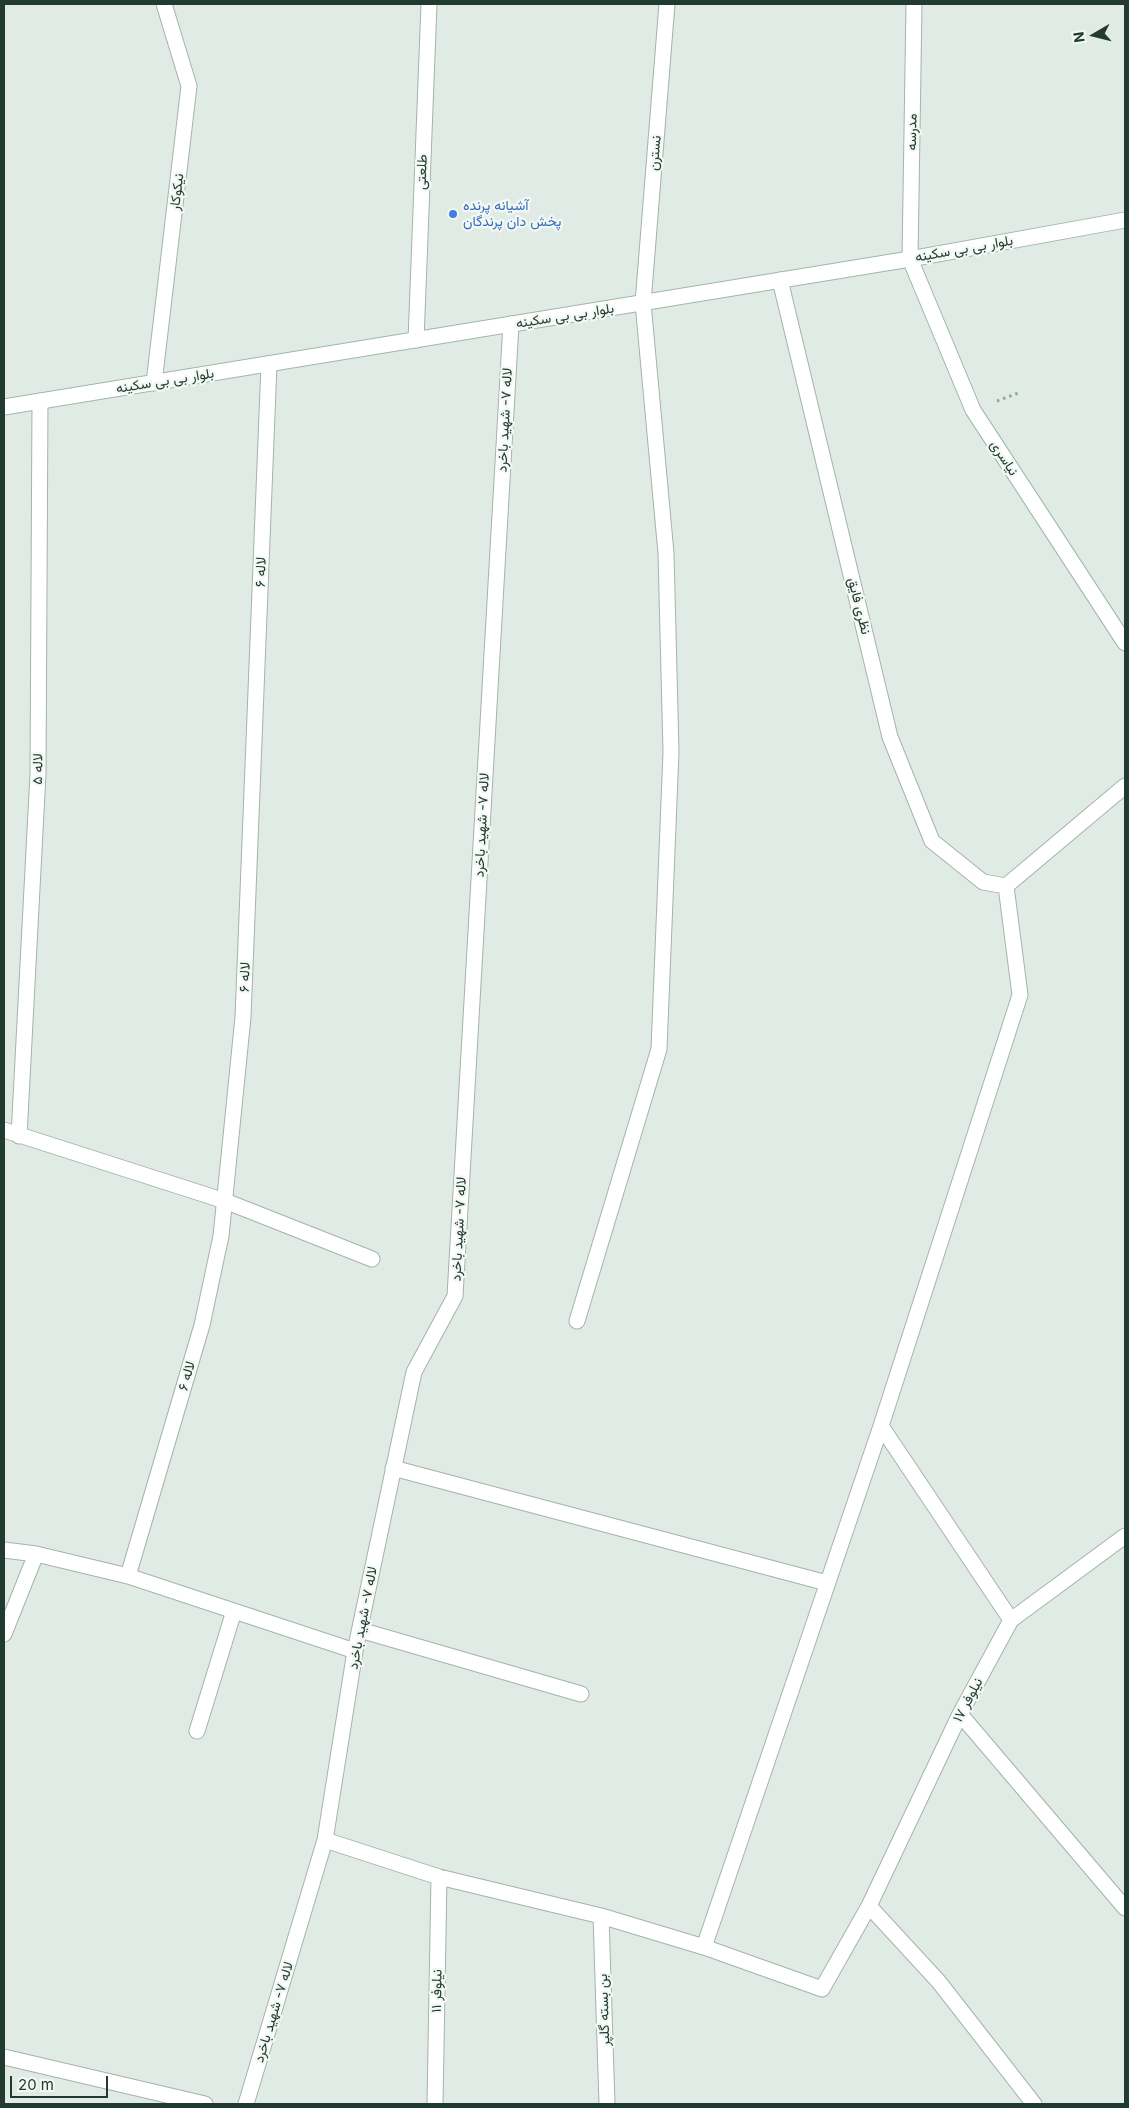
<!DOCTYPE html>
<meta charset="utf-8">
<style>
body{margin:0}
#map{position:relative;width:1129px;height:2108px;overflow:hidden;background:#e1ebe5;font-family:Inter,sans-serif}
canvas{display:block}
.frame{position:absolute;inset:0;border:5px solid #223b31;pointer-events:none}
.north{position:absolute;left:1069px;top:10px;width:50px;height:50px;-webkit-text-stroke:4px #f2f8f4;paint-order:stroke;rotate:262deg;font-size:14px;font-weight:700;line-height:20px;text-align:center;color:#223b31}
.north::after{content:'';display:block;margin:auto;width:18px;height:22px;background:#223b31;clip-path:polygon(50% 0,100% 100%,50% 72%,0 100%)}
.scale{position:absolute;left:10px;top:2076px;width:98px;height:22px;box-sizing:border-box;border:2px solid #223b31;border-top:0;padding-left:6px;font-size:15px;line-height:18px;white-space:nowrap;color:#223b31;-webkit-text-stroke:4px #f2f8f4;paint-order:stroke}
</style>
<div id="map">
<canvas width="1129" height="2108"></canvas>
<div class="frame"></div>
<div class="north">N</div>
<div class="scale">20 m</div>
</div>
<script>
const context = document.querySelector('canvas').getContext('2d');
context.lineJoin = 'round';
const shape = rows => new Path2D(rows.map(r => 'M' + r).join(''));
function stroke(path, color, width, dash) { context.strokeStyle = color; context.lineWidth = width; context.lineCap = dash ? 'butt' : 'round'; context.setLineDash(dash || []); context.stroke(path); }
function write(font, color, halo, rows, align = 'center') {
  context.font = font + ' Inter,Vazirmatn,sans-serif'; context.lineWidth = 4.5; context.setLineDash([]); context.textBaseline = 'middle'; context.strokeStyle = halo; context.fillStyle = color; for (const [text, x, y, turn = 0] of rows) {
    context.save(); context.translate(x, y); context.rotate((+turn || 0) * Math.PI / 180); context.textAlign = isNaN(turn) ? turn : align; if (halo) context.strokeText(text, 0, 0); context.fillText(text, 0, 0); context.restore();
  }
}
const path = shape([
 [997,401,1021,392]
]);
const street = shape([
 [910,259,914,4],
 [780,280,890,737,932,841,983,882,1006,886],
 [416,340,429,4],
 [154,383,189,86,164,4],
 [1006,886,1125,786],
 [4,1130,225,1201,372,1259],
 [19,1136,38,774,40,401],
 [577,1321,659,1049,671,752,666,553,643,303,667,4],
 [393,1468,827,1583],
 [4,1550,36,1554,128,1576,355,1651],
 [128,1576,202,1325,221,1236,243,1017,269,364],
 [1011,1620,1125,1536],
 [360,1630,581,1694],
 [4,1634,36,1554],
 [960,1714,1125,1908],
 [197,1731,234,1611],
 [325,1840,439,1877,601,1916,704,1947,822,1989,869,1906,960,1714,1011,1620,881,1426],
 [869,1906,939,1982,1034,2104],
 [601,1916,607,2104],
 [704,1947,881,1426,1020,995,1006,886],
 [4,2057,205,2104],
 [246,2104,325,1840,355,1651,414,1372,455,1296,511,324],
 [435,2104,439,1877]
]);
const secondary = shape([
 [910,259,973,410,1125,643],
 [4,407,910,259,1125,220]
]);
const markers = [
 [453,214,5,"#3f7fe0"]
];
const streetNames = [
 ["مدرسه",912,132,-89],
 ["نسترن",655,153,-85],
 ["طلعتی",422,172,-88],
 ["نیکوکار",177,192,-83],
 ["بلوار بی بی سکینه",964,249,-10],
 ["بلوار بی بی سکینه",565,316,-9],
 ["بلوار بی بی سکینه",165,381,-9],
 ["لاله ۷- شهید باخرد",505,420,-87],
 ["نیاسری",1004,458,57],
 ["لاله ۶",261,572,-88],
 ["نظری فایق",859,606,76],
 ["لاله ۵",38,769,-89],
 ["لاله ۷- شهید باخرد",482,825,-87],
 ["لاله ۶",245,977,-88],
 ["لاله ۷- شهید باخرد",459,1229,-87],
 ["لاله ۶",187,1376,-74],
 ["لاله ۷- شهید باخرد",363,1618,-79],
 ["نیلوفر ۱۷",968,1700,-62],
 ["نیلوفر ۱۱",437,1991,-89],
 ["بن بسته گلپر",604,2010,-92],
 ["لاله ۷- شهید باخرد",274,2012,-73]
];
const shopNames = [
 ["آشیانه پرنده",463,206],
 ["پخش دان پرندگان",463,222]
];
stroke(street, '#a4b3ab', 17);
stroke(secondary, '#a0b7ab', 17);
stroke(path, '#83ae9a', 3, [2.5, 4]);
stroke(street, '#fff', 15);
stroke(secondary, '#fff', 15);
for (const [x, y, r, color] of markers) { const dot = new Path2D(); dot.arc(x, y, r, 0, 2 * Math.PI); context.fillStyle = color; context.fill(dot); stroke(dot, '#f2f8f4', 2); }
write('14px', '#223b31', '#f2f8f4', streetNames);
write('14px', '#366cbe', '#f2f8f4', shopNames, 'left');
</script>
